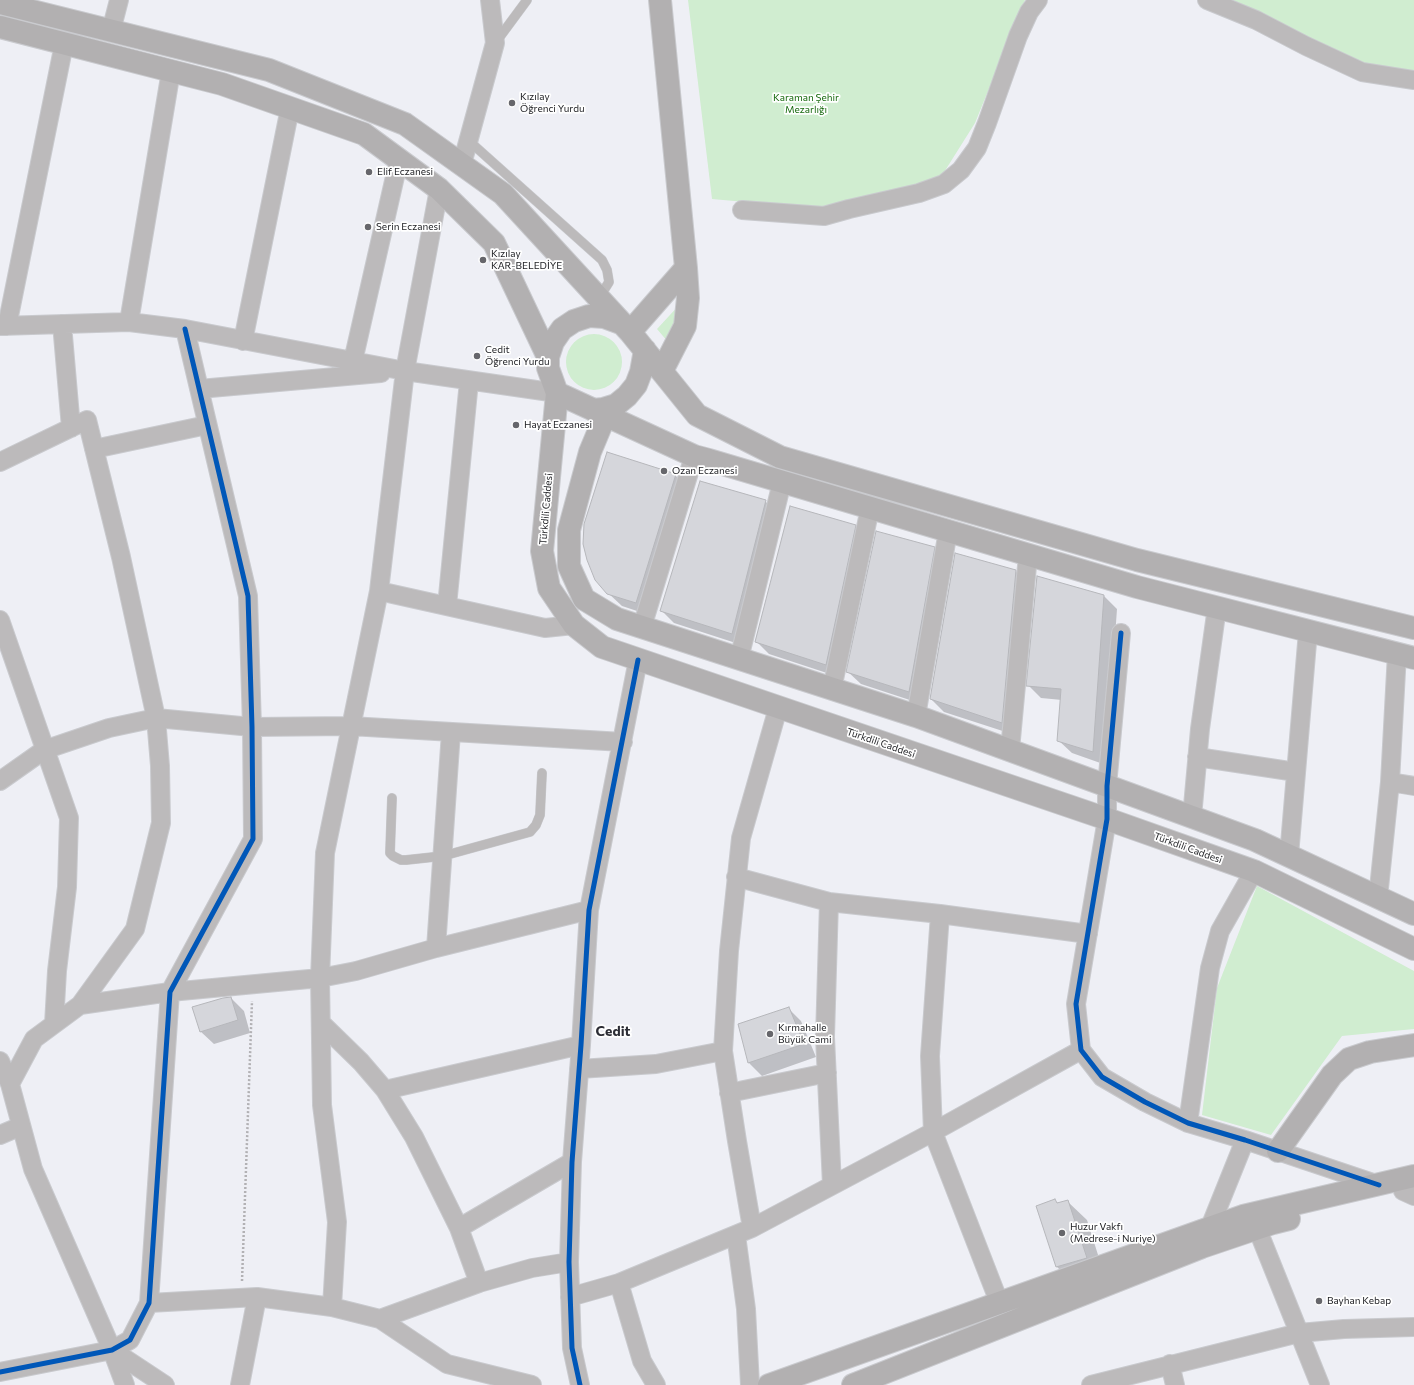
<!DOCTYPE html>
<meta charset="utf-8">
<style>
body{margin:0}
canvas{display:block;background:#eeeff5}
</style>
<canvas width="1414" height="1385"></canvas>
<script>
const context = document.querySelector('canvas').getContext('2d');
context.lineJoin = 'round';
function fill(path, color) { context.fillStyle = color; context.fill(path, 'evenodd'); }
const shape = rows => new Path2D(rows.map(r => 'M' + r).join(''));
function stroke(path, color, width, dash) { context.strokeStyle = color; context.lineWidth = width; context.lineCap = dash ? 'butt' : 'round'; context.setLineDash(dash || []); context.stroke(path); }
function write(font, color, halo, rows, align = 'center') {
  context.font = font + ' Commissioner,sans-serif'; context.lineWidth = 3.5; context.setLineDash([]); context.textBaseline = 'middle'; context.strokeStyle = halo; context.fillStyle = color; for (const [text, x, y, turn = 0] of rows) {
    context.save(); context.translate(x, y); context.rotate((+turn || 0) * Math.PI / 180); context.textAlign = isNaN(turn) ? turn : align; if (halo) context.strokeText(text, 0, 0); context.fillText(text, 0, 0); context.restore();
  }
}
const green = shape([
 [688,0,1025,0,975,123,936,185,812,208,712,199],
 [1233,0,1414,0,1414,76,1360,67],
 [681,303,668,342,657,329],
 '566 362a28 28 0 1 1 56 0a28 28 0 1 1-56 0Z',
 [1257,886,1414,971,1414,1029,1342,1036,1271,1135,1202,1115,1217,988]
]);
const shadow = shape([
 [675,475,688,488,649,615,622,606,608,593],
 [765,501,778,514,745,646,674,623,661,610],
 [855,526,868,539,839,677,769,654,756,641],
 [934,548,947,561,922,704,861,684,847,671],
 [1016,571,1029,584,1015,735,944,712,931,699],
 [1104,596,1117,609,1106,765,1072,753,1058,740,1062,700,1041,698,1028,685],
 [231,998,244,1011,250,1033,214,1044,200,1031],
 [788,1008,801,1021,816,1057,762,1076,749,1063],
 [1055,1201,1059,1204,1067,1201,1087,1220,1105,1277,1077,1286,1057,1267,1037,1206]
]);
const building = shape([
 [607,452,676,474,636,603,607,594,595,580,587,560,583,544,584,524,607,452],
 [700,481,766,500,732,634,660,611,700,481],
 [790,506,856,525,826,665,755,642,790,506],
 [876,531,935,547,909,692,846,672,876,531],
 [955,553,1016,570,1002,723,930,699,955,553],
 [1037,576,1104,595,1093,752,1057,741,1061,689,1026,686,1037,576],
 [231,997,238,1020,200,1032,192,1007,223,998,231,997],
 [789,1007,804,1044,748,1063,738,1024,789,1007],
 [1055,1199,1057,1203,1068,1200,1087,1258,1056,1267,1036,1206,1055,1199]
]);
const path = shape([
 [242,1281,252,1001]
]);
const lane = shape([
 [496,42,527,0],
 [469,141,602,260,607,270,609,282,599,298],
 [392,798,390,853,393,856,401,860,406,860,443,856,530,832,536,825,540,815,542,773]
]);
const street = shape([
 [1207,0,1256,20,1306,46,1362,72,1414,80],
 [111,31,119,0],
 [462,164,495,43,490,0],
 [742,210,824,216,849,209,919,193,944,184,961,170,977,148,987,123,1018,36,1029,12,1038,0],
 [129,322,171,71],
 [62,324,71,428],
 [0,326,129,322,185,329,405,371,557,393],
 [7,326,64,44],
 [243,341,290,108],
 [353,361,399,159],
 [199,389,381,373],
 [94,449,207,425],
 [0,462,87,420,121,557,156,718,160,766,161,823,135,929,80,1005],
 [379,591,545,628,574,625],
 [447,606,469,381],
 [0,620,69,818,67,887,57,971,54,1024],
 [642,627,694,456],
 [1121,633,1107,786,1107,819,1076,1004,1081,1050,1102,1077,1145,1102,1188,1123,1245,1140,1379,1185],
 [739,659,782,482],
 [832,689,870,508],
 [916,716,948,531],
 [1010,750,1028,555],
 [1197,757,1296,772],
 [0,781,44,750,109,728,156,718,252,727,350,726,623,742],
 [1390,782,1414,786],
 [1192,817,1200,729,1217,607],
 [1289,856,1308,631],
 [736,877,829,902,940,914,1088,934],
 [1378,898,1390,782,1397,653],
 [829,902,825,1037,832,1185],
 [940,914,930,1056,933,1132,999,1302],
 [436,948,451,732],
 [321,1023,361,1062,385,1090,414,1137,459,1228,479,1283],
 [0,1061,10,1084,33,1169,112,1350,125,1385],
 [579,1069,656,1064,723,1051],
 [10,1084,34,1039,80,1005,170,992,320,978,356,971,436,948,589,910],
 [385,1090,581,1045],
 [729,1093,827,1073],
 [1188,1123,1210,968,1220,931,1254,871],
 [0,1135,21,1126],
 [1403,1191,1414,1196],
 [1210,1227,1245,1140],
 [459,1228,572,1162],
 [752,1228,737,1141,723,1051,729,951,741,838,778,708],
 [1257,1228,1320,1385],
 [736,1235,746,1309,750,1385],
 [619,1283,642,1361,656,1385],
 [570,1297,619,1283,752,1228,933,1132,1081,1050],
 [149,1303,257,1297,332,1307,380,1319,479,1283,532,1268,569,1262],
 [332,1307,337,1222,322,1105,320,978,325,853,379,591,405,371,439,189],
 [380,1319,447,1364,532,1385],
 [112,1350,165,1385],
 [1170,1364,1175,1385],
 [0,1372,112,1350,130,1340,149,1303,170,992,253,839,252,727,248,596,185,329],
 [240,1385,257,1297],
 [580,1385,572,1348,569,1262,572,1162,581,1045,589,910,638,660],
 [1091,1385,1299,1333,1344,1329,1414,1327]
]);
const secondary = shape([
 [660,0,686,268,688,298,685,326,662,371],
 [0,3,269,70,405,124,503,194,630,332,697,415,780,457,1137,560,1414,628],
 [0,27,222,84,364,134,439,189,494,243,548,357],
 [623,324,604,317,589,316,574,321,562,329,553,342,548,357,548,368,557,393,694,456,709,460,1137,587,1414,658],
 [630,332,686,268],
 [557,393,542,551,549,588,574,625,602,647,1107,819,1254,871,1414,949],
 [593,410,603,409,616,405,627,396,636,385,641,372,645,350],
 [605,416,590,452,569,530,569,566,584,599,617,619,916,716,1255,840,1414,914],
 [1278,1151,1332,1075,1349,1059,1370,1052,1414,1045],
 [769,1385,1243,1216,1414,1176],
 [853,1385,1202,1247,1273,1223,1289,1219]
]);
const cycleway = shape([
 [1121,633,1107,786,1107,819,1076,1004,1081,1050,1102,1077,1145,1102,1188,1123,1245,1140,1379,1185],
 [0,1372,112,1350,130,1340,149,1303,170,992,253,839,252,727,248,596,185,329],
 [580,1385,572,1348,569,1262,572,1162,581,1045,589,910,638,660]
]);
const markers = [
 [512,103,4,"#66666b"],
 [369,172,4,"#66666b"],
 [368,227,4,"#66666b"],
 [483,260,4,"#66666b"],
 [477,356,4,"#66666b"],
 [516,425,4,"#66666b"],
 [664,471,4,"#66666b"],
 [770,1034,4,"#66666b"],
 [1062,1233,4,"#66666b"],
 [1319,1301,4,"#66666b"]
];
const poiNames = [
 ["Kızılay",520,97],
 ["Öğrenci Yurdu",520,109],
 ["Elif Eczanesi",377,172],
 ["Serin Eczanesi",376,227],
 ["Kızılay",491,254],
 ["KAR-BELEDİYE",491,266],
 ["Cedit",485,350],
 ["Öğrenci Yurdu",485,362],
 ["Hayat Eczanesi",524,425],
 ["Ozan Eczanesi",672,471],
 ["Kırmahalle",778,1028],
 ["Büyük Cami",778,1040],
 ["Huzur Vakfı",1070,1227],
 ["(Medrese-i Nuriye)",1070,1239],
 ["Bayhan Kebap",1327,1301]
];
const parkNames = [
 ["Karaman Şehir",806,98],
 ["Mezarlığı",806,110]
];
const streetNames = [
 ["Türkdili Caddesi",546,509,-85],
 ["Türkdili Caddesi",881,743,19],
 ["Türkdili Caddesi",1188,848,20]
];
const districtNames = [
 ["Cedit",613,1031]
];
fill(green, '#d0edd0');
fill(shadow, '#0003');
fill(building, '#d5d6db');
stroke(building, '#b6b7bb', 1);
stroke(lane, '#c9cace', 10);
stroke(street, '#c9cace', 20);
stroke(secondary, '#c9cace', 24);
stroke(path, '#b2b1b4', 2.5, [2, 2]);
stroke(lane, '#bcbabb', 9);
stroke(street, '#bcbabb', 18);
stroke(secondary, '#b2b0b1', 22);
stroke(cycleway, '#0057b8', 5);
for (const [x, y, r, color] of markers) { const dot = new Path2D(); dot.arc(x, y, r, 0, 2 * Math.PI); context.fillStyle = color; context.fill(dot); stroke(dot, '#fff', 1.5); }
write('10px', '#1c1d21', '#fff', poiNames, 'left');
write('10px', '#176a0e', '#fff', parkNames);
write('10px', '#1c1d21', '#fff', streetNames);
write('bold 14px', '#2c2d35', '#fff', districtNames);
</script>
